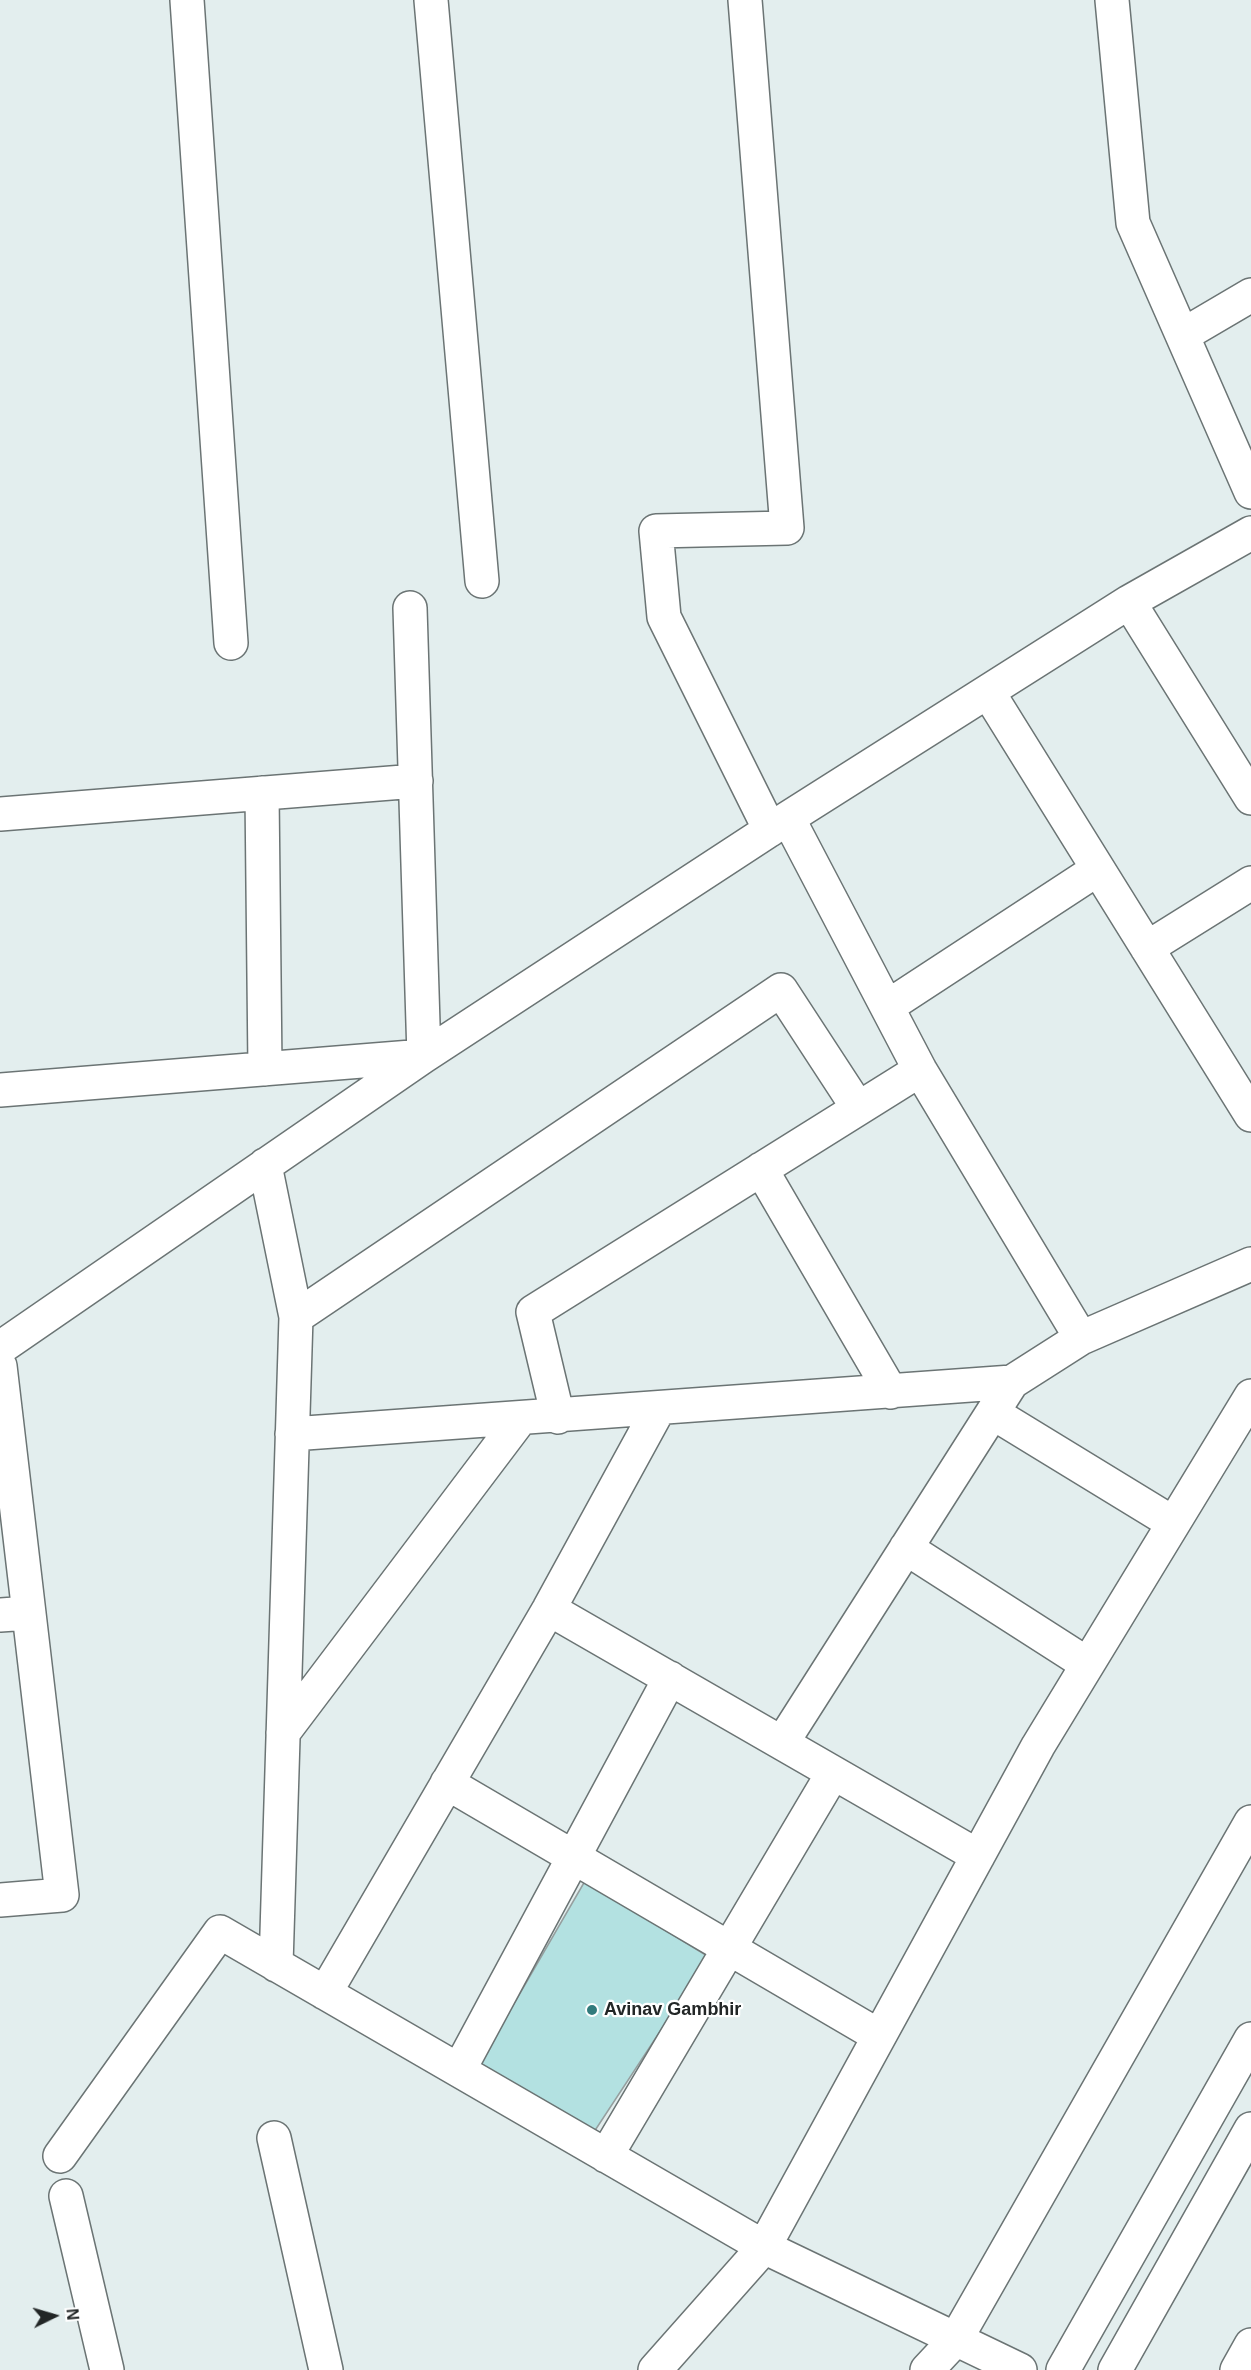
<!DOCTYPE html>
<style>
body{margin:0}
#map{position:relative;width:1251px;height:2370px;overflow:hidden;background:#e3eeee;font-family:Helvetica,sans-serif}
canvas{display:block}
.north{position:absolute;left:24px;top:2286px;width:60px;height:60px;-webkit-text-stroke:4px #fff;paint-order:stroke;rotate:85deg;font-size:16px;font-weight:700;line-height:24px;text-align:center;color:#222626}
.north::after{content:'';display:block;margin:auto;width:21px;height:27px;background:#222626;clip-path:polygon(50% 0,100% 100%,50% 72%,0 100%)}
</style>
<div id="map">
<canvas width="1251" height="2370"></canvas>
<div class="north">N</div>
</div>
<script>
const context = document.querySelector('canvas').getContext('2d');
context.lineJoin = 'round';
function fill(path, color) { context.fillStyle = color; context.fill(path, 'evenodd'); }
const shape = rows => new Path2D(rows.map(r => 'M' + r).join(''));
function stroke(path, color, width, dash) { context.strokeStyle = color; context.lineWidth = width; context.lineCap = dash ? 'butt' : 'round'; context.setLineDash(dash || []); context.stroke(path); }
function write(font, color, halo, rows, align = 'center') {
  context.font = font + ' Helvetica,sans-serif'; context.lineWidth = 4.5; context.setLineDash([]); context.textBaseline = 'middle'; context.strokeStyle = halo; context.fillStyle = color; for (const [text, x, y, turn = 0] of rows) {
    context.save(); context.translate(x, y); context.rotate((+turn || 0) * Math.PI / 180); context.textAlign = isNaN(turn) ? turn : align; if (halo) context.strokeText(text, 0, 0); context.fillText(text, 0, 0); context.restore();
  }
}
const building = shape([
 [585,1881,709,1957,592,2135,479,2064,585,1881]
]);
const minor = shape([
 [187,0,231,643],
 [431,0,482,581],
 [745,0,787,528,656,531,664,617,770,830],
 [1112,0,1133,223,1251,492],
 [1183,335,1251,295],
 [1129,602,1251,798],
 [988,692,1251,1115],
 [262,793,265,1069],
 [0,814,416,781],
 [788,818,920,1070,1081,1338],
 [1147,948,1251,883],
 [887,1007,1098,869],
 [0,1090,424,1056,410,608],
 [265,1165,296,1317,276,1965],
 [761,1169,891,1392],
 [296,1317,781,990,858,1108],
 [0,1348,424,1056,788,818,1129,602,1251,533],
 [0,1366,62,1895,0,1900],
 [993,1413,1173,1523],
 [558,1417,533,1312,920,1070],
 [292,1434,1012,1382],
 [906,1548,1087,1664],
 [549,1609,978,1856],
 [0,1615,29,1613],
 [283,1733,520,1419],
 [782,1743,1012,1382,1081,1338,1251,1264],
 [447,1783,879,2036],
 [325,1993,549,1609,659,1408],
 [459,2070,670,1678],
 [274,2138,326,2370],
 [60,2156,220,1932,764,2247,1020,2370],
 [606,2156,833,1773],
 [66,2196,107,2370],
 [655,2370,764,2247,1038,1746,1251,1396],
 [927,2370,956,2339,1251,1822],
 [1237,2370,1251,2345]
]);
const tertiary = shape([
 [1063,2370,1251,2039],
 [1115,2370,1251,2129]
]);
const markers = [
 [592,2010,6,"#317b7c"]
];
const poiNames = [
 ["Avinav Gambhir",604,2010]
];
fill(building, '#b3e1e1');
stroke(building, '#959f9f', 1.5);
stroke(minor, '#6b7474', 36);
stroke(tertiary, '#6b7474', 36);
stroke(minor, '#fff', 33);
stroke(tertiary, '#fff', 33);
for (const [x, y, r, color] of markers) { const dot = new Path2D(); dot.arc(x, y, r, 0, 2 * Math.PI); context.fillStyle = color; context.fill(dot); stroke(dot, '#fff', 2); }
write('bold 18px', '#222626', '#fff', poiNames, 'left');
</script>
